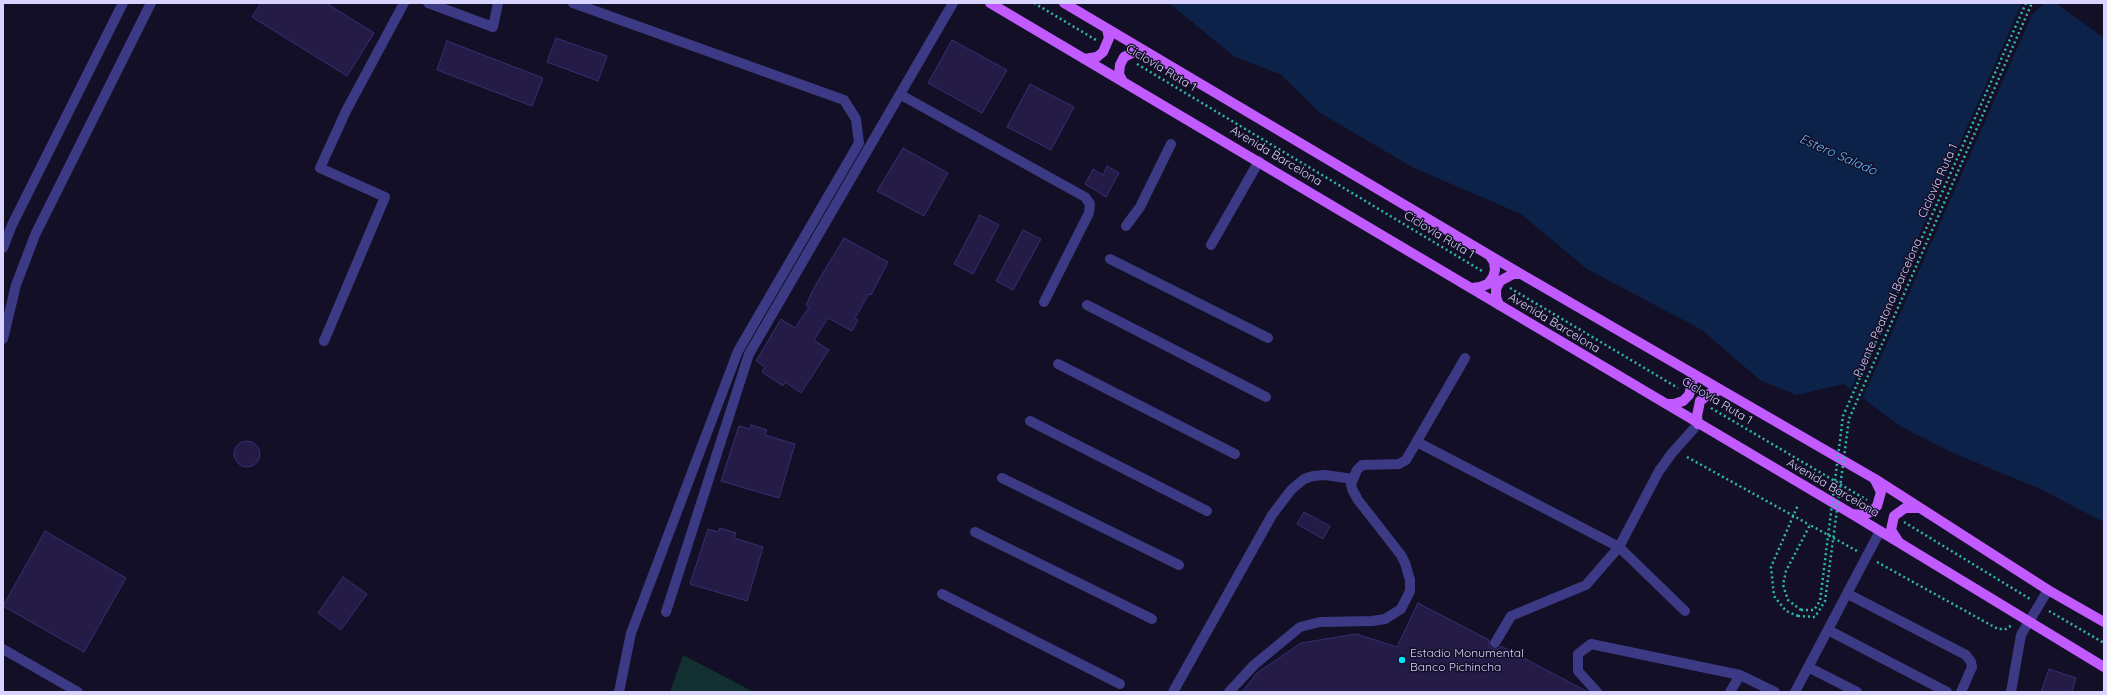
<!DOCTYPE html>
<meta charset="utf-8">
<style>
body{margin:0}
#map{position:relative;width:2107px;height:695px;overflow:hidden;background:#130f26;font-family:Quicksand,sans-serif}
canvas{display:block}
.frame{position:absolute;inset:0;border:4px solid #d9d4ff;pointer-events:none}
</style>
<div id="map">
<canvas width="2107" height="695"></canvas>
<div class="frame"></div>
</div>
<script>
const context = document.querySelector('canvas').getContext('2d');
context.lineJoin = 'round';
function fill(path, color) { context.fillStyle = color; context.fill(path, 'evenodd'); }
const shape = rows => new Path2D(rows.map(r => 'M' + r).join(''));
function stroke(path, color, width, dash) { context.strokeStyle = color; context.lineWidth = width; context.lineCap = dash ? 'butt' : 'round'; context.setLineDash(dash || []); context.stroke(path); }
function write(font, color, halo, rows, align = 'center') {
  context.font = font + ' Quicksand,sans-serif'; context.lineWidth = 3; context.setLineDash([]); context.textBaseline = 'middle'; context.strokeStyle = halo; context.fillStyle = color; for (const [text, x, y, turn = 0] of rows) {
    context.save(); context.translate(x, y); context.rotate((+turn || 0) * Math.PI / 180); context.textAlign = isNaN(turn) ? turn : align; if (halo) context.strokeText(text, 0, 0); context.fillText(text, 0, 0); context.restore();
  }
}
const green = shape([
 [683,655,754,692,670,692]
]);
const water = shape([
 [1169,3,2019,3,2034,13,2044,3,2056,3,2104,38,2104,522,2038,488,1953,453,1900,426,1844,384,1796,395,1760,380,1702,330,1587,269,1521,214,1414,168,1320,113,1280,74,1235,57]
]);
const pier = shape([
 [2022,3,2034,10,1862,400,1850,391]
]);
const building = shape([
 [261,3,326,3,374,33,347,76,252,17,261,3],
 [556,38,607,56,598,81,547,62,556,38],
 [952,40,1007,70,982,113,928,83,952,40],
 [447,41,543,78,532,106,437,70,447,41],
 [1030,84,1074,107,1051,150,1007,127,1030,84],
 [903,148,948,173,924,216,877,191,903,148],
 [1107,166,1119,173,1106,197,1085,184,1093,169,1103,175,1107,166],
 [980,215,999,225,973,274,954,264,980,215],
 [1023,230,1041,239,1013,290,996,281,1023,230],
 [844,238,888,262,871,295,869,294,855,318,858,320,852,331,828,318,814,340,829,350,801,393,785,382,783,386,762,372,765,367,756,361,781,319,795,328,809,307,806,305,815,286,844,238],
 [751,425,767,430,765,435,795,444,779,498,721,481,739,426,750,429,751,425],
 '234 454a13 13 0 1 1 26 0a13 13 0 1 1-26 0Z',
 [1304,512,1330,526,1323,539,1297,524,1304,512],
 [720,528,736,533,734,538,763,547,747,601,690,584,708,529,718,532,720,528],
 [45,531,126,578,84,652,3,606,45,531],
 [343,577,367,594,341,630,318,613,343,577],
 [1418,603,1489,640,1489,646,1492,649,1498,649,1501,646,1588,692,1242,692,1257,673,1301,643,1356,634,1397,647,1418,603],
 [2049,669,2076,678,2072,692,2041,692,2049,669]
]);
const path = shape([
 [1034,3,1096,40],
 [1137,64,1482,271],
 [1510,288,1678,388],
 [1711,408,1867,500],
 [1687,457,1810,525],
 [1904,522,2030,599],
 [1877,562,1998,629,2006,629,2012,625],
 [1801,610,1788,600,1783,585,1786,571,1810,525,1857,551],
 [2049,611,2104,643],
 [1798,616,1786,611,1774,596,1771,567,1798,505]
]);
const minor = shape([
 [428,3,493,27,498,3],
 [573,3,844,100,856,119,859,143,738,351,631,633,619,692],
 [901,95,1085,197,1090,204,1089,213,1044,302],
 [1126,226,1140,207,1171,144],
 [1211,245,1259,161],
 [3,248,12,225,123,3],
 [1110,259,1268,338],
 [1087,305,1266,397],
 [3,339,16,285,35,235,151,3],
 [324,341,385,197,320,168,346,111,404,3],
 [1058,364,1235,454],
 [1030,421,1207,511],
 [1417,442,1619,547,1659,471,1672,453,1698,424],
 [1002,478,1179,565],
 [975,532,1152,619],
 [942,594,1120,684],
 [1848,594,1966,655,1971,662,1972,667,1961,692],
 [666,612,749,354,953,3],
 [1828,630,1947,692],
 [1495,643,1511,616,1586,585,1619,547,1685,611],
 [3,649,78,692],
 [1808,667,1857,692],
 [1173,692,1272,515,1291,490,1304,479,1313,476,1325,475,1353,479],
 [1229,692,1254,665,1300,627,1320,622,1372,621,1385,619,1401,609,1410,591,1410,580,1405,563,1401,555,1358,500,1352,489,1351,484,1357,470,1362,465,1399,464,1406,460,1465,358],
 [1597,692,1578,671,1578,654,1591,644,1740,675,1775,692],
 [1730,692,1740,675],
 [1795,692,1880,531],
 [2011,692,2021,635,2048,590]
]);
const major = shape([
 [990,3,1852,514,2104,667],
 [1064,3,1521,274,1875,479,2048,590,2104,622],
 [1084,59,1097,57,1103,52,1109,38,1107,29],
 [1123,82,1119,74,1120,65,1124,57,1138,50,1145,51],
 [1472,288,1480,287,1488,284,1493,277,1495,270,1494,262,1490,256],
 [1499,305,1496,297,1496,289,1500,281,1513,274,1521,274],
 [1666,404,1674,404,1683,401,1689,395,1693,380,1692,373],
 [1698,424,1697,416,1700,401,1712,392,1721,390],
 [1852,514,1862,515,1871,512,1877,506,1881,492,1875,480],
 [1898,541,1891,530,1894,516,1905,508,1919,508]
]);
const pathBridge = shape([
 [1801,610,1814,610,1820,601,1843,416,2026,3],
 [1798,616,1815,617,1825,601,1849,419,2032,3]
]);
const markers = [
 [1402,660,4,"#00e5ff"]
];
const streetNames = [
 ["Ciclovía Ruta 1",1161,68,31],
 ["Avenida Barcelona",1276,156,31],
 ["Ciclovía Ruta 1",1938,181,-66],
 ["Ciclovía Ruta 1",1439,235,31],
 ["Puente Peatonal Barcelona",1888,308,-66],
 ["Avenida Barcelona",1554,323,31],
 ["Ciclovía Ruta 1",1717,401,31],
 ["Avenida Barcelona",1833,488,30]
];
const poiNames = [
 ["Estadio Monumental",1410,653],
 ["Banco Pichincha",1410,667]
];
const waterNames = [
 ["Estero Salado",1838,155,24]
];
fill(green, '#12302f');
fill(water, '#0c2248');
fill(pier, '#130f26');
fill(building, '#241b47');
stroke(building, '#3b2d73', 1);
stroke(path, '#2fb8b0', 2.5, [2, 3]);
stroke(minor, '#3d3a85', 10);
stroke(major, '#c25bff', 10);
stroke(pathBridge, '#2fb8b0', 2.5, [2, 3]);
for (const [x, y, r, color] of markers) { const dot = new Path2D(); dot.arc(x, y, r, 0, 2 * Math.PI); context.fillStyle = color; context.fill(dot); stroke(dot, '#130f26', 1.5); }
write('12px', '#d9d4ff', '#130f26', streetNames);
write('12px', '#d9d4ff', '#130f26', poiNames, 'left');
write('italic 13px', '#62b6ff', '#130f26', waterNames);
</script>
